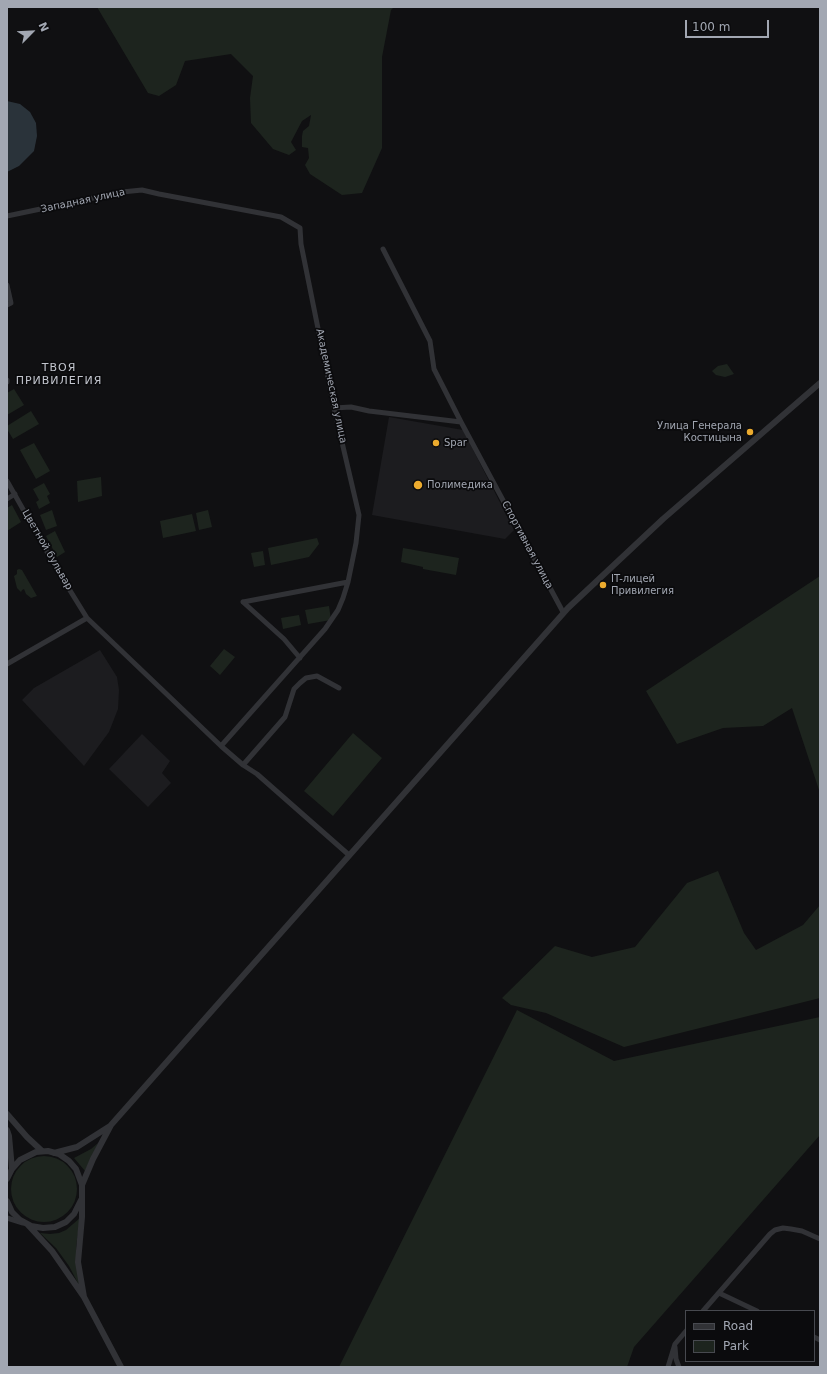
<!DOCTYPE html>
<meta charset="utf-8">
<style>
body{margin:0}
#map{position:relative;width:827px;height:1374px;overflow:hidden;background:#101012;font-family:"DejaVu Sans",sans-serif}
canvas{display:block}
.frame{position:absolute;inset:0;border:8px solid #a2a7b2;pointer-events:none}
.legend{position:absolute;left:685px;top:1310px;width:130px;height:52px;box-sizing:border-box;background:#0b0b0d;border:1px solid #47494f;margin:0;padding:5px 7px;list-style:none;font-size:12px;color:#a2a7b2}
.legend li{display:flex;align-items:center;gap:8px;height:20px}
.legend b{width:20px;border:1px solid #47494f}
.north{position:absolute;left:12px;top:12px;width:40px;height:40px;-webkit-text-stroke:3px #0b0b0d;paint-order:stroke;rotate:66deg;font-size:11px;font-weight:700;line-height:16px;text-align:center;color:#a2a7b2}
.north::after{content:'';display:block;margin:auto;width:14px;height:18px;background:#a2a7b2;clip-path:polygon(50% 0,100% 100%,50% 72%,0 100%)}
.scale{position:absolute;left:685px;top:20px;width:84px;height:18px;box-sizing:border-box;border:2px solid #a2a7b2;border-top:0;padding-left:5px;font-size:12px;line-height:14px;white-space:nowrap;color:#a2a7b2;-webkit-text-stroke:3px #0b0b0d;paint-order:stroke}
</style>
<div id="map">
<canvas width="827" height="1374"></canvas>
<div class="frame"></div>
<ul class="legend">
<li><b style="height:5px;background:#313236"></b>Road</li>
<li><b style="height:11px;background:#1d241e"></b>Park</li>
</ul>
<div class="north">N</div>
<div class="scale">100 m</div>
</div>
<script>
const context = document.querySelector('canvas').getContext('2d');
context.lineJoin = 'round';
function fill(path, color) { context.fillStyle = color; context.fill(path, 'evenodd'); }
const shape = rows => new Path2D(rows.map(r => 'M' + r).join(''));
function stroke(path, color, width, dash) { context.strokeStyle = color; context.lineWidth = width; context.lineCap = dash ? 'butt' : 'round'; context.setLineDash(dash || []); context.stroke(path); }
function write(font, color, halo, rows, align = 'center') {
  context.font = font + ' "DejaVu Sans",sans-serif'; context.lineWidth = 3.5; context.setLineDash([]); context.textBaseline = 'middle'; context.strokeStyle = halo; context.fillStyle = color; for (const [text, x, y, turn = 0] of rows) {
    context.save(); context.translate(x, y); context.rotate((+turn || 0) * Math.PI / 180); context.textAlign = isNaN(turn) ? turn : align; if (halo) context.strokeText(text, 0, 0); context.fillText(text, 0, 0); context.restore();
  }
}
const built = shape([
 [389,417,463,430,514,530,505,539,372,515],
 [100,650,117,677,119,690,118,709,109,732,84,766,22,700,34,688],
 [142,734,170,761,162,773,171,783,148,807,109,769]
]);
const green = shape([
 [97,7,394,7,391,10,382,57,382,148,362,193,342,195,310,174,305,165,309,158,308,148,302,147,302,136,303,131,309,126,311,115,302,121,291,142,296,150,289,155,273,149,251,123,250,98,253,76,231,54,185,61,176,85,159,96,148,93],
 [727,364,734,374,725,377,716,375,712,371,718,366],
 [14,389,24,405,7,415,7,393],
 [31,411,39,424,13,439,7,429,7,426],
 [34,443,50,471,36,479,20,450],
 [101,477,102,496,78,502,77,481],
 [44,483,50,494,47,496,50,503,39,509,36,502,39,500,33,489],
 [12,505,21,522,7,531,7,508],
 [52,510,57,526,46,530,40,515],
 [208,510,212,527,199,530,196,513],
 [192,514,196,531,163,538,160,521],
 [55,531,65,552,57,557,46,536],
 [317,538,319,544,309,557,271,565,268,548],
 [403,548,459,558,456,575,423,569,423,567,401,562],
 [263,551,265,565,254,567,251,553],
 [19,569,22,570,37,596,31,598,26,594,24,589,22,590,21,592,17,588,14,576,17,574,17,570],
 [820,576,820,793,792,708,763,726,723,728,677,744,646,691],
 [329,606,331,620,308,624,305,610],
 [299,615,301,625,283,629,281,618],
 [224,649,235,657,220,675,210,666],
 [353,733,382,758,333,816,304,791],
 [718,871,744,933,756,950,803,925,820,905,820,998,624,1047,546,1013,511,1005,502,998,555,946,592,957,635,947,687,883],
 [517,1010,614,1061,820,1017,820,1135,634,1347,627,1367,339,1367],
 [98,1143,85,1171,74,1158,91,1149],
 '11 1189a33 33 0 1 1 66 0a33 33 0 1 1-66 0Z',
 [80,1218,76,1247,76,1263,80,1287,69,1266,56,1248,40,1233,50,1234,59,1233,66,1230]
]);
const water = shape([
 [7,101,20,104,30,112,36,123,37,136,34,151,19,166,7,172]
]);
const minor = shape([
 [7,216,122,192,142,190,159,194,281,217,300,228,301,244,334,408,359,515,356,543,348,582,343,598,338,610,325,629,221,746,87,618,58,571,7,481],
 [383,249,430,341,434,369,461,422],
 [7,285,11,303,7,305],
 [7,380,7,382],
 [334,408,351,407,369,411,461,422,563,612],
 [7,499,15,494],
 [243,602,348,582],
 [243,602,284,639,300,658],
 [7,664,87,618],
 [221,746,243,765,257,774,349,855],
 [243,765,285,717,294,689,300,683,306,678,317,676,339,688],
 [7,1218,23,1223],
 [719,1293,757,1311],
 [703,1311,770,1234,775,1230,783,1228,791,1229,802,1231,820,1239],
 [814,1337,820,1340],
 [675,1347,676,1359,679,1367],
 [668,1367,675,1344,686,1331]
]);
const tertiary = shape([
 [7,1114,27,1137,42,1151],
 [7,1130,9,1136,12,1169],
 [54,1153,77,1147,110,1126],
 [7,1179,12,1169,20,1160,36,1152,48,1151,59,1154,69,1161,76,1169,82,1185,82,1217,78,1262,84,1297],
 [82,1185,93,1159,111,1125,568,608,663,519,820,383],
 [7,1201,12,1212,20,1220,31,1226,43,1228,55,1227,66,1222,74,1214,81,1200],
 [28,1225,52,1251,84,1297,121,1367]
]);
const markers = [
 [750,432,4,"#ecab2e"],
 [436,443,4,"#ecab2e"],
 [418,485,5,"#ecab2e"],
 [603,585,4,"#ecab2e"]
];
const streetNames = [
 ["Западная улица",83,201,-12],
 ["Академическая улица",331,386,78],
 ["Спортивная улица",527,545,62],
 ["Цветной бульвар",47,550,60]
];
const poiNames = [
 ["Улица Генерала",742,426,"right"],
 ["Костицына",742,438,"right"],
 ["Spar",444,443],
 ["Полимедика",427,485],
 ["IT-лицей",611,579],
 ["Привилегия",611,591]
];
const neighbourhoodNames = [
 ["ТВОЯ",59,368],
 ["ПРИВИЛЕГИЯ",59,381]
];
fill(built, '#1c1c1f');
fill(green, '#1d241e');
fill(water, '#2a333a');
stroke(minor, '#313236', 5);
stroke(tertiary, '#313236', 6);
for (const [x, y, r, color] of markers) { const dot = new Path2D(); dot.arc(x, y, r, 0, 2 * Math.PI); context.fillStyle = color; context.fill(dot); stroke(dot, '#0b0b0d', 1.5); }
write('10px', '#a2a7b2', '#0b0b0d', streetNames);
write('10px', '#a2a7b2', '#0b0b0d', poiNames, 'left');
context.letterSpacing = '1px';
write('11px', '#c3c6ce', '#0b0b0d', neighbourhoodNames);
context.letterSpacing = '0px';
</script>
